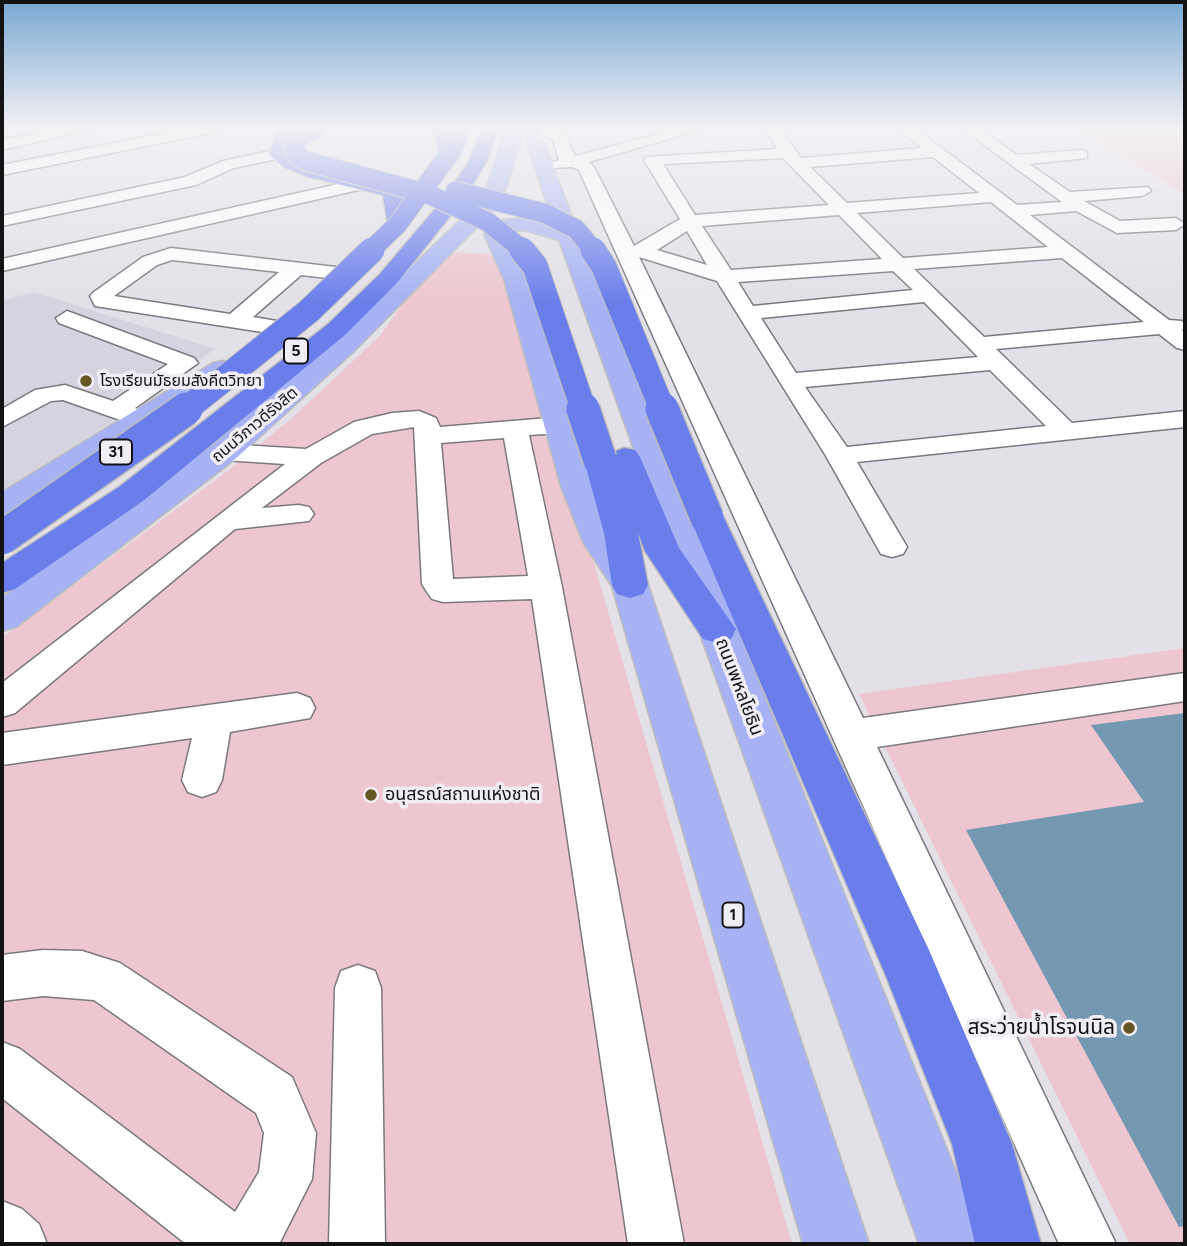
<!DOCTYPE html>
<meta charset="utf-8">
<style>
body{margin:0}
#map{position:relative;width:1187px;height:1246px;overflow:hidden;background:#e3e0e7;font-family:Figtree,sans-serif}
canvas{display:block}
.frame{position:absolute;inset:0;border:4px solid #131315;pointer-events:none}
</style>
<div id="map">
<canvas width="1187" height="1246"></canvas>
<div class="frame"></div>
</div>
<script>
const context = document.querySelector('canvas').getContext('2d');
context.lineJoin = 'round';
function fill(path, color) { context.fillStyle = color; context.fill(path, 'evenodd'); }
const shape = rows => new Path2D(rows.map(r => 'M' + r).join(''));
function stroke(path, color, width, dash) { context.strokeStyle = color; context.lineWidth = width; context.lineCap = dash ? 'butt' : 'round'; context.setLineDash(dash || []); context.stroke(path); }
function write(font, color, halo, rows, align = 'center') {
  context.font = font + ' Figtree,"Noto Sans Thai",sans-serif'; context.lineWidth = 7; context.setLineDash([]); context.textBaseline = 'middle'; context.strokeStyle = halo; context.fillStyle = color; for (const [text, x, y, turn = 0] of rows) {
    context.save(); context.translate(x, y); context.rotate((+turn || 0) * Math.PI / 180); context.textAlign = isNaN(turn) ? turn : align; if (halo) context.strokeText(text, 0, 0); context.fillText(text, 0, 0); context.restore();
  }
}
const built = shape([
 [34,292,215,349,125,414,2,490,2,301]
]);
const green = shape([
 [1074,128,1185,128,1185,194],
 [454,252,489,254,508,268,792,1244,2,1244,2,638,229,470,292,418,380,336,410,293,416,273],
 [1185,648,1185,1244,1130,1244,859,694]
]);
const water = shape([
 [1185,713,1185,1226,1179,1227,966,830,1144,802,1091,725]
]);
const minor = shape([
 [64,128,95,128,2,150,2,140,64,128],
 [191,128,223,128,216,132,2,175,2,165,191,128],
 [537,128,565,133,575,156,682,128,708,128,589,162,594,167,634,246,680,219,644,160,646,157,777,149,765,128,780,128,801,158,922,148,898,128,915,128,1017,205,1062,202,961,128,978,128,1017,155,1081,150,1087,152,1087,158,1029,164,1070,192,1148,187,1151,191,1142,196,1084,201,1120,221,1176,218,1185,224,1176,230,1117,233,1076,211,1030,215,1169,320,1182,321,1185,326,1182,330,1185,332,1185,350,1177,348,1159,334,996,349,1072,423,1185,411,1185,427,857,462,907,547,903,554,892,557,881,554,826,456,717,281,639,257,863,718,1185,673,1185,701,877,747,1116,1244,1059,1244,579,170,572,167,553,168,553,162,559,160,553,139,540,135,537,128],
 [933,157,979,193,847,203,810,167,933,157],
 [783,158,829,205,695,215,663,164,783,158],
 [991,202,1048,247,903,258,857,213,991,202],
 [839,215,882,259,731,270,702,226,839,215],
 [687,231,707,265,657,250,687,231],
 [1062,258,1144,322,984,337,914,269,1062,258],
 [893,271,913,290,753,306,738,282,893,271],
 [924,302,978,357,796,373,761,318,924,302],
 [990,370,1046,426,847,447,805,387,990,370],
 [280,149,286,151,286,157,234,168,196,185,2,226,2,216,185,177,223,161,280,149],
 [361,179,369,184,367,188,2,271,2,259,361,179],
 [171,248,336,267,346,273,336,279,301,275,253,317,283,322,286,327,283,332,275,334,95,306,90,296,94,292,143,257,171,248],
 [172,260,279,272,230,314,114,296,157,265,172,260],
 [67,311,194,358,198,363,135,408,148,417,144,422,126,422,63,400,51,401,2,427,2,409,35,390,65,385,113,401,168,364,59,323,56,318,67,311],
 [419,411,436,418,440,427,561,417,570,420,574,425,570,430,561,433,529,435,562,587,684,1244,628,1244,532,599,443,602,432,599,427,592,422,584,414,427,372,434,321,463,262,508,299,505,309,507,314,514,309,521,235,529,15,713,2,717,2,683,285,464,224,460,214,458,211,452,214,446,224,444,306,449,354,422,392,413,419,411],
 [504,438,528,576,453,579,441,443,504,438],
 [297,693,310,698,315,708,310,718,230,732,222,780,216,792,202,797,188,792,182,780,192,738,2,765,2,733,297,693],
 [43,950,82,951,120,963,292,1077,316,1133,312,1179,279,1244,186,1244,2,1098,2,1042,20,1049,235,1212,259,1172,264,1133,256,1113,94,1000,43,996,2,1001,2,955,43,950],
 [358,965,375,971,381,988,385,1244,329,1244,335,988,341,971,358,965],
 [2,1201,22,1209,39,1224,47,1244,2,1244,2,1201]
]);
const major = shape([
 [506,128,539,128,579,236,985,1244,919,1244,559,240,524,230,510,232,506,235,528,279,593,486,617,539,648,585,869,1244,803,1244,612,586,583,542,561,486,504,279,484,234,496,221,504,220,525,218,554,225,523,132,507,186,493,211,353,352,235,459,16,627,2,631,2,598,213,445,335,340,477,204,487,186,506,128],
 [223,361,233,363,237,369,233,375,14,515,2,518,2,492,213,363,223,361]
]);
const highway = shape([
 [284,128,307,128,293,137,288,152,298,159,321,169,397,187,406,200,401,220,387,220,383,195,308,177,284,167,272,157,269,153,277,134,284,128],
 [430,128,449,128,454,148,451,152,439,152,435,134,430,128],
 [482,128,499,128,487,161,464,199,395,285,345,335,143,501,15,589,2,593,2,563,119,487,327,325,379,275,446,196,469,161,482,128],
 [624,448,635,450,640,457,679,548,736,629,731,639,717,643,703,639,645,551,638,533,648,585,643,594,630,598,617,594,612,585,604,533,584,460,589,453,600,451,611,453,624,448],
 [707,507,719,510,724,518,929,950,1012,1144,1041,1244,975,1244,952,1144,886,976,690,518,695,510,707,507]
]);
const highwayBridgeFar2 = shape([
 [317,128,296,139,293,146,298,156,306,161,428,194,488,222,524,251],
 [455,191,544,213,576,229,594,251],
 [370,251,397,225,453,149,461,128]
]);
const highwayBridgeFar1 = shape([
 [522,250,535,266,584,411],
 [593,250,604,267,663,411],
 [184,411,309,311,372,250]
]);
const highwayBridge = shape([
 [583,409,600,460],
 [662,409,707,518],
 [2,538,186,409]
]);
const markers = [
 [86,381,7,"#665624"],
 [371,795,7,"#665624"],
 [1129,1028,7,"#665624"]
];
const shields = [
 [296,351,24],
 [116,452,32],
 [733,915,21]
];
const shieldNames = [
 ["5",296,351],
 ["31",116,452],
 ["1",733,915]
];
const farPoinames = [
 ["โรงเรียนมัธยมสังคีตวิทยา",100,381]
];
const farStreetnames = [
 ["ถนนวิภาวดีรังสิต",255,425,-40]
];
const streetNames = [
 ["ถนนพหลโยธิน",739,687,69]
];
const poiNames = [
 ["อนุสรณ์สถานแห่งชาติ",385,795]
];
const nearPoinames = [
 ["สระว่ายน้ำโรจนนิล",1115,1028]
];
fill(built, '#d7d2e0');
fill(green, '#edc6cf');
fill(water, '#7497b2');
stroke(minor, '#7b797f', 3);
stroke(major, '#bdbdbd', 3);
stroke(highway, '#bdbdbd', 3);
fill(minor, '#fff');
fill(major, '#a6b2f3');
fill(highway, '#6a7eeb');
stroke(highwayBridgeFar2, '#bdbdbd', 21, []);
stroke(highwayBridgeFar1, '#bdbdbd', 27, []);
stroke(highwayBridge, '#bdbdbd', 36, []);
stroke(highwayBridgeFar2, '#6a7eeb', 19);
stroke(highwayBridgeFar1, '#6a7eeb', 25);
stroke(highwayBridge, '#6a7eeb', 33);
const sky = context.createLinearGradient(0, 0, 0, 303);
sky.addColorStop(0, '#79a8d2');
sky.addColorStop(0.42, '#f2f1f4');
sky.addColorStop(1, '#f2f1f400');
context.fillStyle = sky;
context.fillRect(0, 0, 1187, 303);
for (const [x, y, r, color] of markers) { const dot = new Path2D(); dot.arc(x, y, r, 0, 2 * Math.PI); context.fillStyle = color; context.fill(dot); stroke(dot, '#f0edf4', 2.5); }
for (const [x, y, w] of shields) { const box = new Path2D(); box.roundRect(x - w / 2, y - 12.5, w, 25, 5); context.fillStyle = '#f0edf4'; context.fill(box); stroke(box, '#131315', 2); }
write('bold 16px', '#131315', null, shieldNames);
write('16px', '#131315', '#f0edf4', farPoinames, 'left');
write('16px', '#131315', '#f0edf4', farStreetnames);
write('18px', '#131315', '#f0edf4', streetNames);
write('18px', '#131315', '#f0edf4', poiNames, 'left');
write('21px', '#131315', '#f0edf4', nearPoinames, 'right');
</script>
